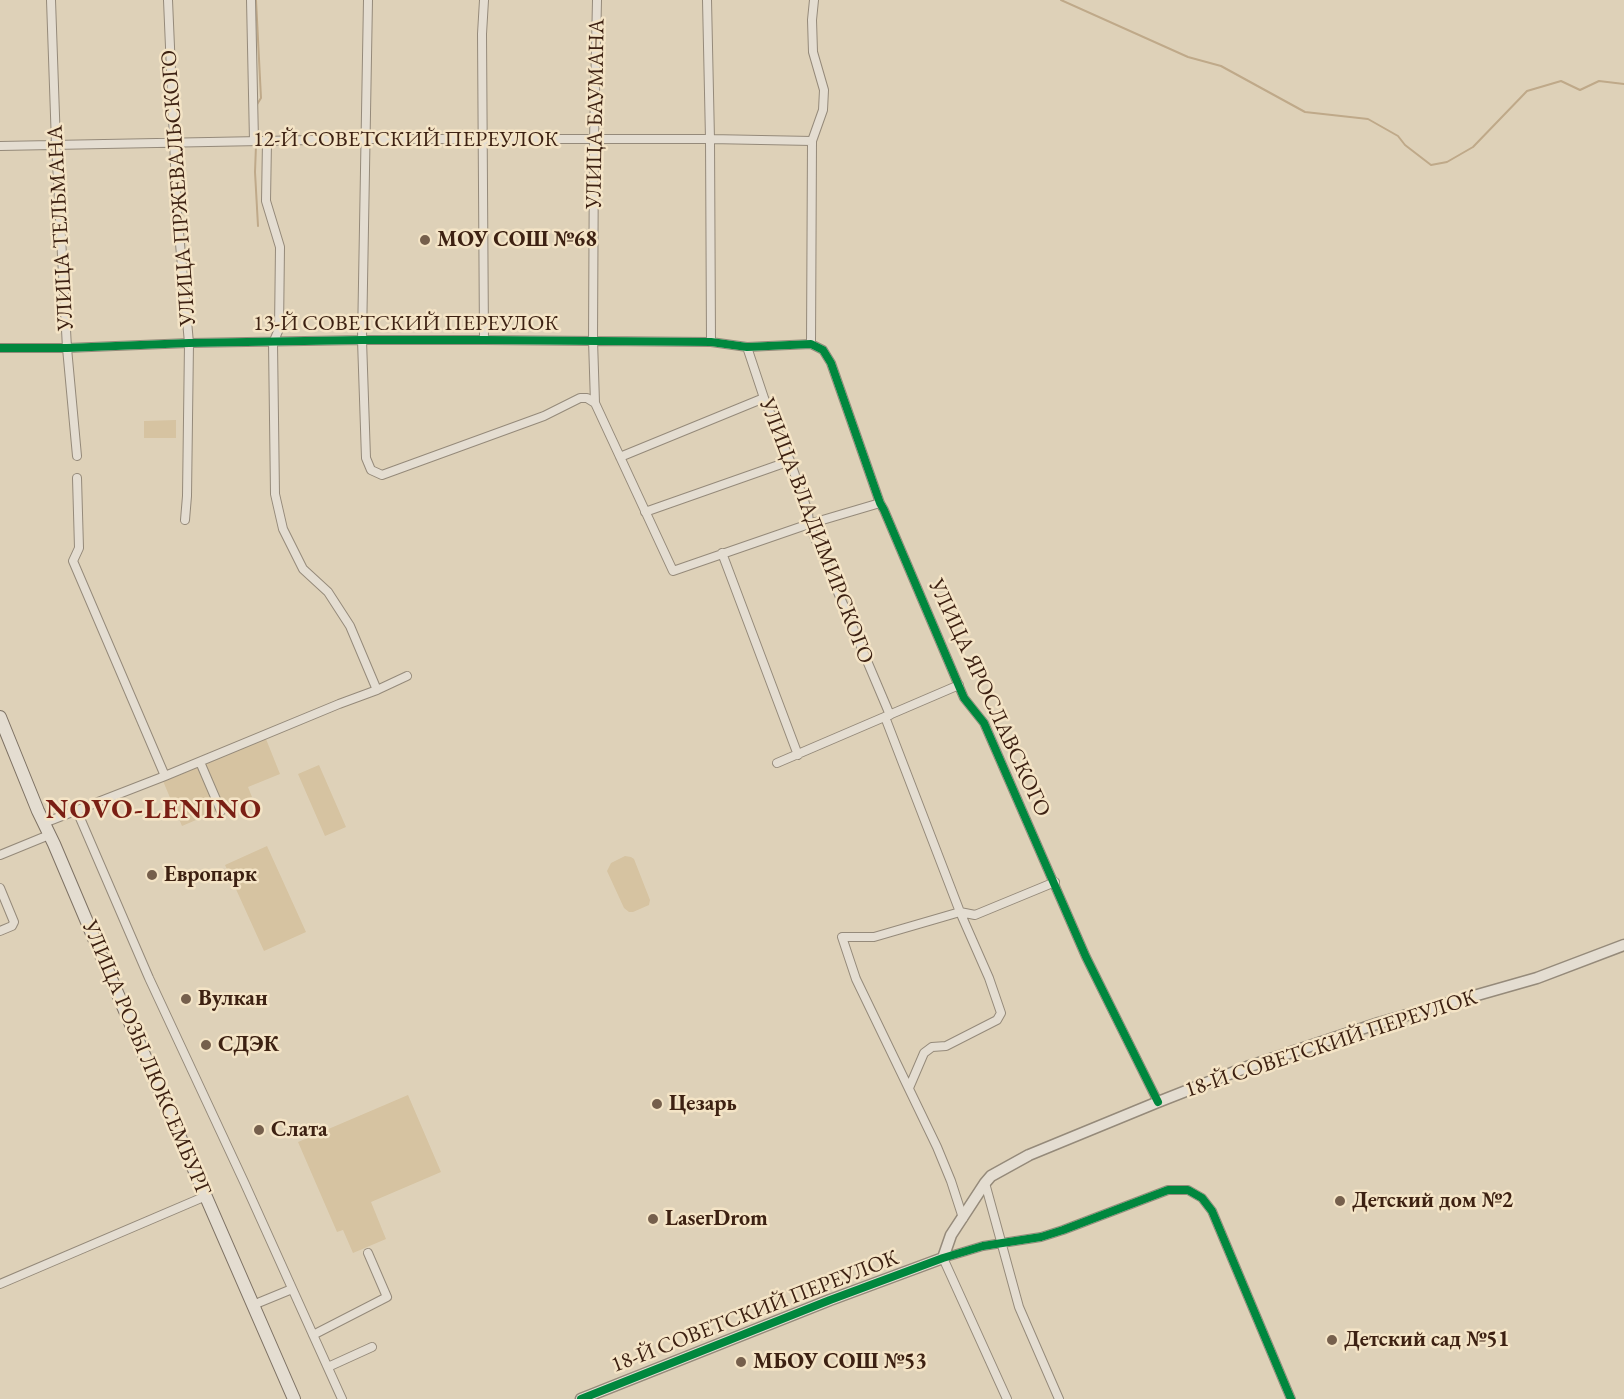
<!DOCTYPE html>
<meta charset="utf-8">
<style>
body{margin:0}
canvas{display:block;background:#ded1b8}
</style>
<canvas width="1624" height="1399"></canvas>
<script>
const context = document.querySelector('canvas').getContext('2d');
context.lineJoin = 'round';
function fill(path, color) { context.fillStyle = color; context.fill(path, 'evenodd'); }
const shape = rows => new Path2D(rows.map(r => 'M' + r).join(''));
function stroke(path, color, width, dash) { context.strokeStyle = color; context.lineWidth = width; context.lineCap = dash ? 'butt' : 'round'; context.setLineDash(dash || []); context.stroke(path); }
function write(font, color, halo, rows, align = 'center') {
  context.font = font + ' "EB Garamond",serif'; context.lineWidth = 5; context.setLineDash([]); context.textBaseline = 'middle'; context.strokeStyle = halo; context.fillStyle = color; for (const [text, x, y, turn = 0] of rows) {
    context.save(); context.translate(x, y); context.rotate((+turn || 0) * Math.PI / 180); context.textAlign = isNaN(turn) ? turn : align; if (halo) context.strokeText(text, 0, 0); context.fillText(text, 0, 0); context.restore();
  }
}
const green = shape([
 [176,420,176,438,144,438,144,421],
 [266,739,280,774,248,787,252,797,223,809,205,764],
 [319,765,346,827,325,836,298,774],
 [198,766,217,811,182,826,163,781],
 [267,846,306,932,264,951,225,865],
 [625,856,631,857,634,859,650,900,649,905,633,912,629,912,624,908,607,871,611,863],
 [408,1095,441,1172,371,1202,386,1239,353,1253,343,1230,337,1232,298,1142]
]);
const stream = shape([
 [1061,0,1188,57,1221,66,1305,112,1368,119,1398,136,1405,145,1431,165,1447,162,1473,147,1527,91,1561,81,1580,90,1599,81,1624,84],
 [256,106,261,98,256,0],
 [256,145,255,172,258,226]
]);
const minor = shape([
 [51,0,56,144,67,348,77,456],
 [168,0,177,211,189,343,187,496,185,520],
 [251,0,254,141],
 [368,0,362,340,366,458,371,470,382,475,544,416,580,398,587,398,595,403],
 [484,0,482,34,484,340],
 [597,0,594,140,593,340,595,403,673,571,809,524,880,503],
 [707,0,710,139,711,342],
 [267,141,266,201,280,247,279,329,273,343,275,494,283,529,303,569,328,592,350,626,377,690],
 [0,146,365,139,710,139,812,141],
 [811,344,812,141,823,110,824,90,813,52,812,20,814,0],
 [747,347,764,398,790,461,808,512,809,524,890,715],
 [0,348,67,348,189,343,362,340,484,340,711,342,747,347,811,344,823,350,831,363,880,503,884,510,964,698,984,723,1086,957,1158,1102],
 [620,457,764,398],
 [77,478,79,548,73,561,165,776],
 [645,512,790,461],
 [722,553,798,755],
 [885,717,960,912,989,978,1001,1013,997,1020,946,1046,932,1047,924,1053,909,1088],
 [200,762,221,811],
 [777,763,959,685],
 [77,811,149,978,245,1184,342,1399],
 [44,823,165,776,339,704,377,690,407,676],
 [0,855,49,835],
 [0,888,14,922,12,926,0,931],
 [985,1183,1019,1307,1059,1399],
 [963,1218,951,1181,937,1147,856,979,842,937,874,937,960,912,975,915,1055,882],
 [0,1284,206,1196],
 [253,1305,292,1289],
 [313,1335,387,1297,368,1253],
 [328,1367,372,1347],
 [1007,1399,943,1258,983,1246,1041,1237,1063,1230,1168,1190,1188,1190,1202,1198,1212,1211,1291,1399]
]);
const tertiary = shape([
 [581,1399,830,1300,943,1258,951,1235,985,1183,991,1176,1029,1155,1158,1102,1247,1067,1379,1023,1537,978,1624,945]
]);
const secondary = shape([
 [0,717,38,811,54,844,112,981,294,1399]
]);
const cycleway = shape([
 [0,348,67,348,189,343,362,340,484,340,711,342,747,347,811,344,823,350,831,363,880,503,884,510,964,698,984,723,1086,957,1158,1102],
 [581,1399,830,1300,943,1258,983,1246,1041,1237,1063,1230,1168,1190,1188,1190,1202,1198,1212,1211,1291,1399]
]);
const markers = [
 [425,240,6,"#755f4c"],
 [152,875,6,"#755f4c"],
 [186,999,6,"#755f4c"],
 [206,1045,6,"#755f4c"],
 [657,1104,6,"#755f4c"],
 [259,1130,6,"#755f4c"],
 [1340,1201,6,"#755f4c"],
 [653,1219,6,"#755f4c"],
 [1332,1340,6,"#755f4c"],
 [741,1362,6,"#755f4c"]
];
const streetNames = [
 ["УЛИЦА БАУМАНА",596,114,-89],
 ["12-Й СОВЕТСКИЙ ПЕРЕУЛОК",406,140],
 ["УЛИЦА ПРЖЕВАЛЬСКОГО",179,188,-94],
 ["УЛИЦА ТЕЛЬМАНА",61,228,-93],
 ["13-Й СОВЕТСКИЙ ПЕРЕУЛОК",406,324],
 ["УЛИЦА ВЛАДИМИРСКОГО",816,531,69],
 ["УЛИЦА ЯРОСЛАВСКОГО",989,698,65],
 ["18-Й СОВЕТСКИЙ ПЕРЕУЛОК",1331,1044,-18],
 ["УЛИЦА РОЗЫ ЛЮКСЕМБУРГ",146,1058,67],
 ["18-Й СОВЕТСКИЙ ПЕРЕУЛОК",755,1312,-21]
];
const poiNames = [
 ["МОУ СОШ №68",437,240],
 ["Европарк",164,875],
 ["Вулкан",198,999],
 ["СДЭК",218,1045],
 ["Цезарь",669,1104],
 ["Слата",271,1130],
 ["Детский дом №2",1352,1201],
 ["LaseгDrom",665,1219],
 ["Детский сад №51",1344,1340],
 ["МБОУ СОШ №53",753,1362]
];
const districtNames = [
 ["NOVO-LENINO",154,810]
];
fill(green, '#d6c3a1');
stroke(stream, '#bfa989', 2);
stroke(minor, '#958a7a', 10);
stroke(tertiary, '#958a7a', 13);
stroke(secondary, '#7e7264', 14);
stroke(minor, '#e4ddd1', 8);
stroke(tertiary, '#e4ddd1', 10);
stroke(secondary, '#e4ddd1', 12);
stroke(cycleway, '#00873e', 8);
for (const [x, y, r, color] of markers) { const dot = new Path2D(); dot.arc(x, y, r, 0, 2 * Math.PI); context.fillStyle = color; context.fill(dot); stroke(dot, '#f4e4c6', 2); }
write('22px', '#3d2112', '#f4e4c6', streetNames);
write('bold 22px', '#3d2112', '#f4e4c6', poiNames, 'left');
context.letterSpacing = '1.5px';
write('bold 28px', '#7a1f14', '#f4e4c6', districtNames);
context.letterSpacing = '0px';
</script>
